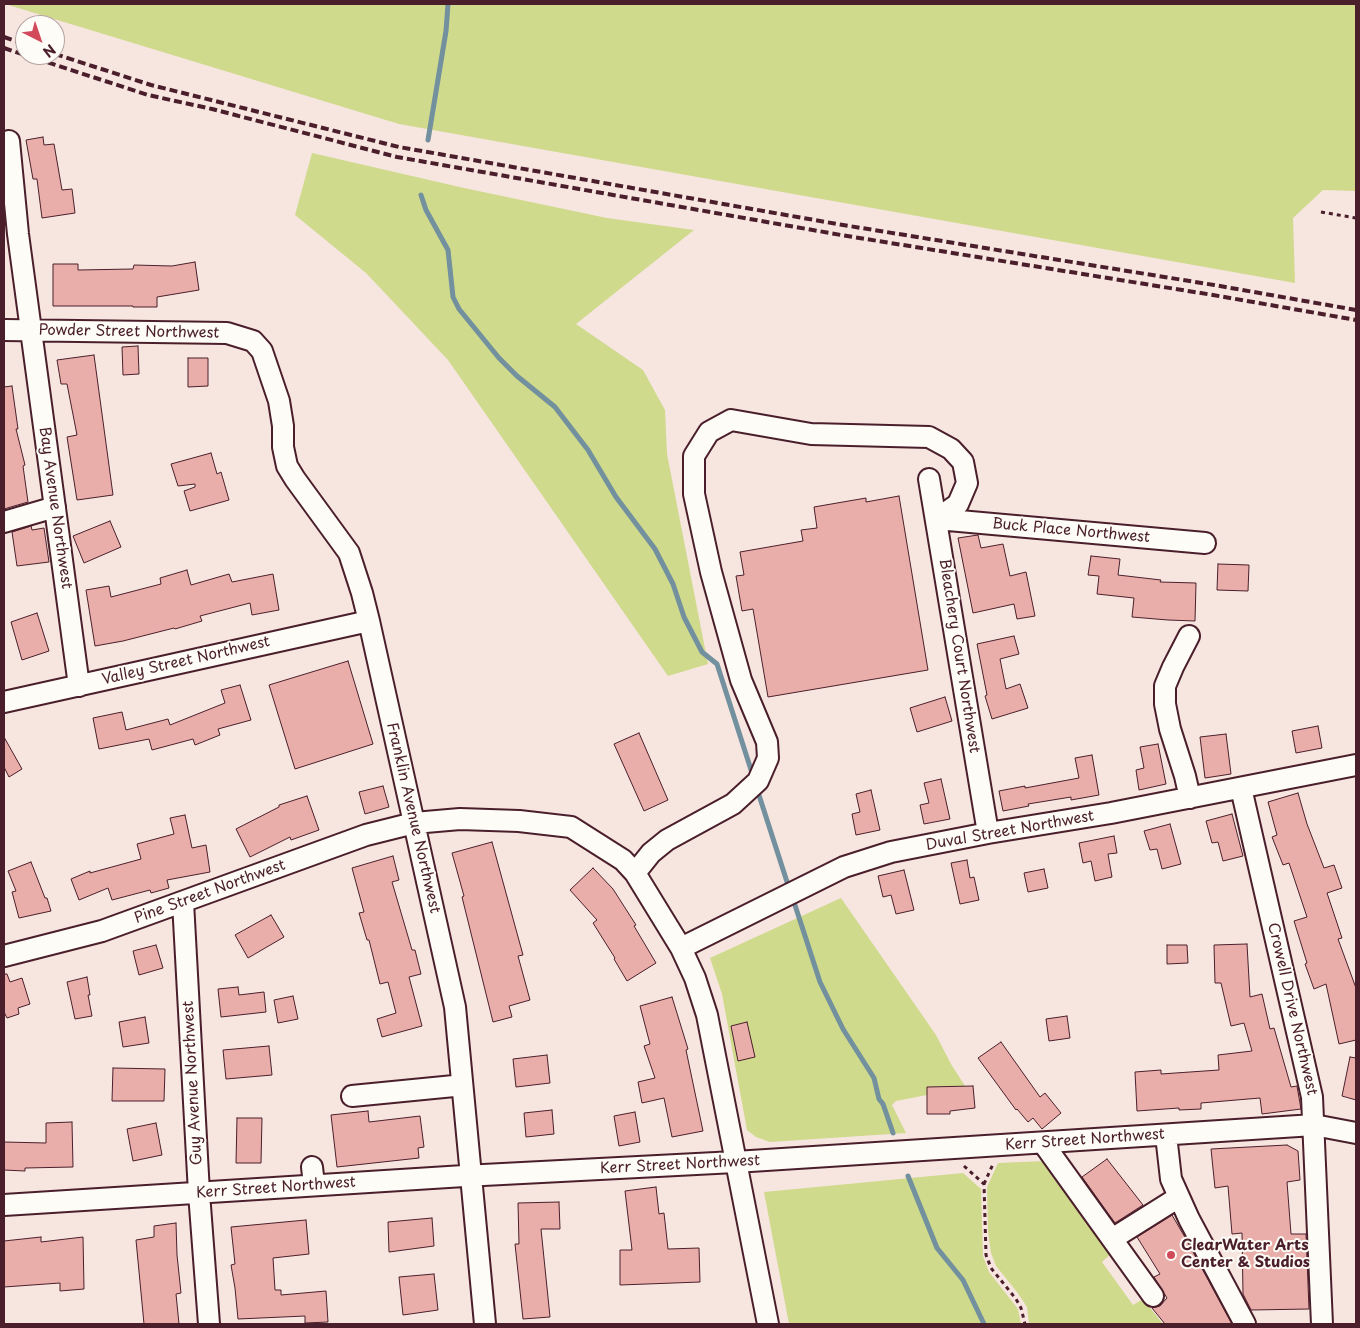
<!DOCTYPE html>
<style>
body{margin:0}
#map{position:relative;width:1360px;height:1328px;overflow:hidden;background:#f7e5e0;font-family:"Playpen Sans",sans-serif}
canvas{display:block}
.frame{position:absolute;inset:0;border:5px solid #4a1f2b;pointer-events:none}
.north{position:absolute;left:15px;top:15px;width:50px;height:50px;box-sizing:border-box;background:#fdfcf7;border:1px solid #b5a4a5;border-radius:50%;rotate:139deg;font-size:14px;font-weight:700;line-height:20px;text-align:center;color:#4a1f2b}
.north::after{content:'';display:block;margin:auto;width:18px;height:22px;background:#d1495b;clip-path:polygon(50% 0,100% 100%,50% 72%,0 100%)}
</style>
<div id="map">
<canvas width="1360" height="1328"></canvas>
<div class="frame"></div>
<div class="north">N</div>
</div>
<script>
const context = document.querySelector('canvas').getContext('2d');
context.lineJoin = 'round';
function fill(path, color) { context.fillStyle = color; context.fill(path, 'evenodd'); }
const shape = rows => new Path2D(rows.map(r => 'M' + r).join(''));
function stroke(path, color, width, dash) { context.strokeStyle = color; context.lineWidth = width; context.lineCap = dash ? 'butt' : 'round'; context.setLineDash(dash || []); context.stroke(path); }
function write(font, color, halo, rows, align = 'center') {
  context.font = font + ' "Playpen Sans",sans-serif'; context.lineWidth = 4; context.setLineDash([]); context.textBaseline = 'middle'; context.strokeStyle = halo; context.fillStyle = color; for (const [text, x, y, turn = 0] of rows) {
    context.save(); context.translate(x, y); context.rotate((+turn || 0) * Math.PI / 180); context.textAlign = isNaN(turn) ? turn : align; if (halo) context.strokeText(text, 0, 0); context.fillText(text, 0, 0); context.restore();
  }
}
const green = shape([
 [5,4,1356,4,1356,191,1323,190,1293,218,1295,283,399,124],
 [312,153,464,188,607,218,694,230,576,324,643,370,665,410,667,454,708,664,668,676,448,360,366,273,295,215],
 [841,898,936,1035,951,1064,965,1086,927,1087,927,1095,896,1101,892,1105,906,1133,770,1142,756,1137,747,1130,722,994,710,958],
 [1045,1161,1113,1252,1102,1262,1133,1305,1143,1299,1163,1324,1029,1324,1027,1307,1017,1292,996,1266,991,1253,988,1232,987,1187,998,1163],
 [963,1173,981,1189,983,1256,989,1272,1018,1309,1021,1324,789,1324,764,1192]
]);
const stream = shape([
 [428,140,446,31,448,4],
 [421,195,426,210,448,250,453,297,459,309,499,358,517,376,555,407,588,450,616,497,655,549,673,584,684,617,702,652,717,664,753,776],
 [757,789,789,888],
 [793,899,820,982,843,1029,874,1078,879,1099,883,1104,893,1133],
 [908,1176,937,1248,963,1280,984,1324]
]);
const building = shape([
 [43,137,44,145,54,144,62,190,72,189,75,213,42,218,37,179,33,179,26,140,43,137],
 [195,262,199,290,157,297,157,307,133,307,133,306,53,306,53,264,78,264,78,270,133,269,134,265,172,266,195,262],
 [138,346,139,374,123,375,122,347,138,346],
 [94,355,113,495,77,500,67,437,77,435,67,384,61,384,57,360,94,355],
 [188,358,208,358,208,386,188,387,188,358],
 [12,386,18,429,16,429,25,465,23,466,28,502,4,509,4,387,12,386],
 [211,453,217,474,221,472,229,500,190,511,184,491,195,487,195,484,178,486,171,464,211,453],
 [899,496,928,670,768,697,753,609,742,611,736,576,744,575,740,552,803,541,801,530,817,528,814,507,866,498,866,502,899,496],
 [110,521,121,547,84,563,73,536,110,521],
 [31,526,32,530,44,528,49,562,17,566,12,532,31,526],
 [978,535,981,548,1003,544,1010,576,1026,572,1035,616,1017,619,1014,604,973,613,958,538,978,535],
 [1091,556,1120,559,1118,575,1161,580,1160,582,1196,583,1195,621,1168,620,1132,617,1134,598,1097,594,1099,576,1088,575,1091,556],
 [1218,564,1249,565,1248,591,1217,590,1218,564],
 [187,570,191,585,229,574,232,582,273,574,279,610,252,615,250,603,200,616,202,621,175,629,174,628,123,641,95,646,86,590,109,586,111,597,161,584,160,578,187,570],
 [37,613,49,651,22,660,11,622,37,613],
 [1014,636,1019,654,1000,659,1006,689,1020,684,1028,708,992,719,985,696,987,695,977,644,1014,636],
 [348,661,373,744,295,769,269,685,348,661],
 [240,685,251,720,218,729,220,735,195,745,193,739,152,750,149,739,99,749,93,718,122,712,126,730,168,719,170,725,225,703,221,690,240,685],
 [945,697,952,721,917,732,910,708,945,697],
 [1318,726,1322,748,1296,753,1292,731,1318,726],
 [639,733,668,800,644,811,614,744,639,733],
 [1226,734,1231,774,1205,778,1200,737,1226,734],
 [4,737,22,769,9,777,4,767,4,737],
 [1158,744,1166,784,1139,790,1136,770,1144,768,1140,747,1158,744],
 [1092,755,1099,795,1071,800,1071,797,1028,804,1029,806,1003,811,999,791,1025,786,1025,788,1079,778,1075,758,1092,755],
 [941,779,950,819,924,824,920,805,929,803,924,783,941,779],
 [383,786,389,807,365,814,359,792,383,786],
 [871,790,880,830,856,835,852,814,860,812,856,794,871,790],
 [1298,793,1307,824,1324,868,1334,865,1342,888,1327,893,1342,938,1338,939,1356,988,1356,1040,1339,1044,1326,984,1314,989,1305,964,1307,963,1294,921,1307,917,1289,863,1283,865,1272,837,1277,835,1268,802,1298,793],
 [307,796,319,830,291,840,290,837,250,857,236,829,279,807,279,805,307,796],
 [1232,814,1243,856,1223,861,1218,842,1212,843,1206,821,1232,814],
 [185,815,192,848,206,845,210,872,167,880,169,888,151,893,150,890,112,900,108,888,79,900,71,879,90,871,90,873,141,859,137,844,174,834,170,818,185,815],
 [1170,824,1181,864,1162,869,1157,849,1150,850,1144,831,1170,824],
 [1114,836,1117,853,1108,854,1112,877,1095,881,1091,861,1083,863,1079,843,1114,836],
 [492,842,523,955,518,956,530,1000,509,1006,512,1017,493,1022,462,897,464,896,452,853,492,842],
 [393,856,399,880,392,882,412,950,415,950,421,974,409,977,422,1026,382,1037,377,1019,396,1013,388,982,380,984,369,940,367,940,359,913,364,912,352,868,393,856],
 [967,860,970,878,974,877,979,900,960,904,951,863,967,860],
 [31,862,45,898,47,898,51,911,19,918,12,892,16,891,8,871,31,862],
 [593,868,613,889,636,925,634,926,656,963,627,981,614,959,615,958,593,923,597,920,570,890,593,868],
 [1044,869,1048,888,1028,892,1024,873,1044,869],
 [904,870,914,910,896,914,891,895,883,897,878,876,904,870],
 [271,915,284,937,248,958,235,935,271,915],
 [1247,944,1250,997,1262,994,1270,1029,1274,1028,1291,1087,1297,1086,1301,1109,1262,1114,1260,1098,1201,1103,1201,1109,1179,1110,1179,1108,1137,1111,1135,1072,1161,1070,1161,1074,1219,1070,1218,1055,1252,1051,1244,1023,1231,1026,1221,983,1215,983,1214,945,1247,944],
 [156,945,163,968,139,975,133,951,156,945],
 [1167,945,1187,945,1188,963,1167,964,1167,945],
 [4,974,7,974,10,982,22,978,30,1004,18,1008,19,1014,7,1018,4,1012,4,974],
 [87,977,90,995,88,995,92,1016,75,1019,67,982,87,977],
 [238,987,239,995,264,992,266,1012,221,1017,218,989,238,987],
 [293,996,298,1019,278,1023,274,1000,293,996],
 [672,997,688,1049,686,1050,703,1131,672,1137,664,1098,642,1103,638,1082,655,1078,644,1046,650,1044,640,1006,672,997],
 [1067,1016,1070,1038,1049,1041,1046,1019,1067,1016],
 [145,1017,149,1043,123,1047,119,1022,145,1017],
 [747,1022,755,1057,738,1061,731,1026,747,1022],
 [1001,1042,1040,1097,1045,1093,1061,1113,1042,1129,1033,1118,1028,1122,1017,1109,1016,1110,978,1058,1001,1042],
 [269,1046,272,1075,226,1079,223,1050,269,1046],
 [547,1055,550,1083,516,1087,513,1059,547,1055],
 [1350,1057,1356,1058,1356,1100,1342,1096,1350,1057],
 [113,1068,165,1069,164,1101,112,1101,113,1068],
 [973,1086,975,1108,950,1111,950,1114,927,1114,927,1087,973,1086],
 [552,1110,554,1134,526,1137,524,1113,552,1110],
 [368,1111,369,1122,420,1116,424,1147,418,1148,419,1158,337,1167,331,1115,368,1111],
 [635,1112,640,1142,619,1146,614,1116,635,1112],
 [237,1118,262,1118,261,1163,236,1163,237,1118],
 [72,1122,73,1167,25,1168,25,1171,4,1170,4,1142,46,1143,46,1123,72,1122],
 [156,1123,162,1155,133,1161,127,1129,156,1123],
 [1287,1145,1298,1151,1300,1180,1287,1182,1291,1234,1306,1234,1309,1309,1251,1310,1243,1294,1242,1233,1232,1234,1228,1186,1215,1188,1211,1149,1287,1145],
 [1107,1159,1143,1205,1115,1223,1082,1177,1107,1159],
 [656,1187,659,1214,664,1213,668,1249,699,1248,700,1282,620,1285,620,1250,632,1250,625,1191,656,1187],
 [559,1202,560,1229,541,1229,550,1317,523,1319,515,1244,519,1244,518,1203,559,1202],
 [1172,1215,1186,1239,1232,1324,1165,1324,1152,1308,1160,1306,1167,1298,1154,1277,1160,1274,1137,1237,1172,1215],
 [432,1218,434,1246,389,1252,388,1222,432,1218],
 [306,1220,309,1254,273,1258,275,1290,281,1290,281,1295,326,1291,328,1322,305,1323,305,1316,238,1319,235,1288,231,1265,235,1264,231,1227,306,1220],
 [176,1223,177,1255,181,1293,176,1294,179,1324,144,1324,136,1240,154,1237,154,1226,176,1223],
 [41,1237,41,1242,83,1237,84,1289,60,1291,60,1283,4,1287,4,1241,41,1237],
 [434,1274,438,1310,403,1315,399,1277,434,1274]
]);
const path = shape([
 [1321,212,1356,218],
 [964,1166,984,1184,986,1255,991,1268,1016,1299,1021,1308,1025,1324],
 [984,1184,993,1164]
]);
const minor = shape([
 [9,141,18,234,79,686],
 [4,330,227,333,253,341,262,351,279,401,283,426,283,447,287,466,295,479,349,553,362,593,369,621,455,1007,485,1324],
 [929,479,988,833],
 [937,519,1205,543],
 [4,522,55,507],
 [1189,636,1173,667,1165,686,1165,704,1170,729,1185,776,1190,798],
 [4,702,369,621],
 [1241,788,1312,1097,1322,1324],
 [635,873,651,853,667,840,733,804,758,781,768,758,767,742,741,680,711,572,694,494,694,456,709,432,731,420,811,434,929,437,951,449,963,462,967,483,958,504,937,519],
 [183,902,199,1193,209,1324],
 [681,948,844,867,891,852,988,833,1111,813,1356,765],
 [4,956,102,931,366,835,414,823,460,819,519,821,571,827,623,860,635,873,681,948,695,978,707,1015,768,1324],
 [352,1096,454,1086],
 [1166,1135,1171,1179,1189,1219,1245,1324],
 [1043,1143,1153,1296],
 [312,1167,314,1185],
 [4,1205,464,1176,735,1162,1314,1125,1356,1133],
 [1112,1239,1179,1197]
]);
const rail = shape([
 [4,37,25,44],
 [4,48,25,55],
 [55,54,151,85,399,147,843,225,1214,285,1356,310],
 [25,55,148,95,212,109,397,157,841,235,1213,295,1356,320]
]);
const markers = [
 [1171,1255,5,"#d1495b"]
];
const streetNames = [
 ["Powder Street Northwest",129,332,1],
 ["Bay Avenue Northwest",55,508,82],
 ["Buck Place Northwest",1071,531,5],
 ["Bleachery Court Northwest",959,656,81],
 ["Valley Street Northwest",186,661,-13],
 ["Franklin Avenue Northwest",413,818,77],
 ["Duval Street Northwest",1010,831,-10],
 ["Pine Street Northwest",210,892,-20],
 ["Crowell Drive Northwest",1292,1009,77],
 ["Guy Avenue Northwest",193,1083,-93],
 ["Kerr Street Northwest",1085,1140,-4],
 ["Kerr Street Northwest",680,1165,-3],
 ["Kerr Street Northwest",276,1188,-4]
];
const poiNames = [
 ["ClearWater Arts",1181,1246],
 ["Center & Studios",1181,1263]
];
fill(green, '#cfda8d');
stroke(stream, '#72909d', 5);
fill(building, '#e9aea9');
stroke(building, '#4a1f2b', 1);
stroke(minor, '#4a1f2b', 24);
stroke(path, '#4a1f2b', 3, [4, 4]);
stroke(minor, '#fdfcf7', 20);
stroke(rail, '#4a1f2b', 4, [8, 4]);
for (const [x, y, r, color] of markers) { const dot = new Path2D(); dot.arc(x, y, r, 0, 2 * Math.PI); context.fillStyle = color; context.fill(dot); stroke(dot, '#fdfcf7', 2); }
write('15px', '#4a1f2b', '#fdfcf7', streetNames);
write('bold 15px', '#4a1f2b', '#fdfcf7', poiNames, 'left');
</script>
